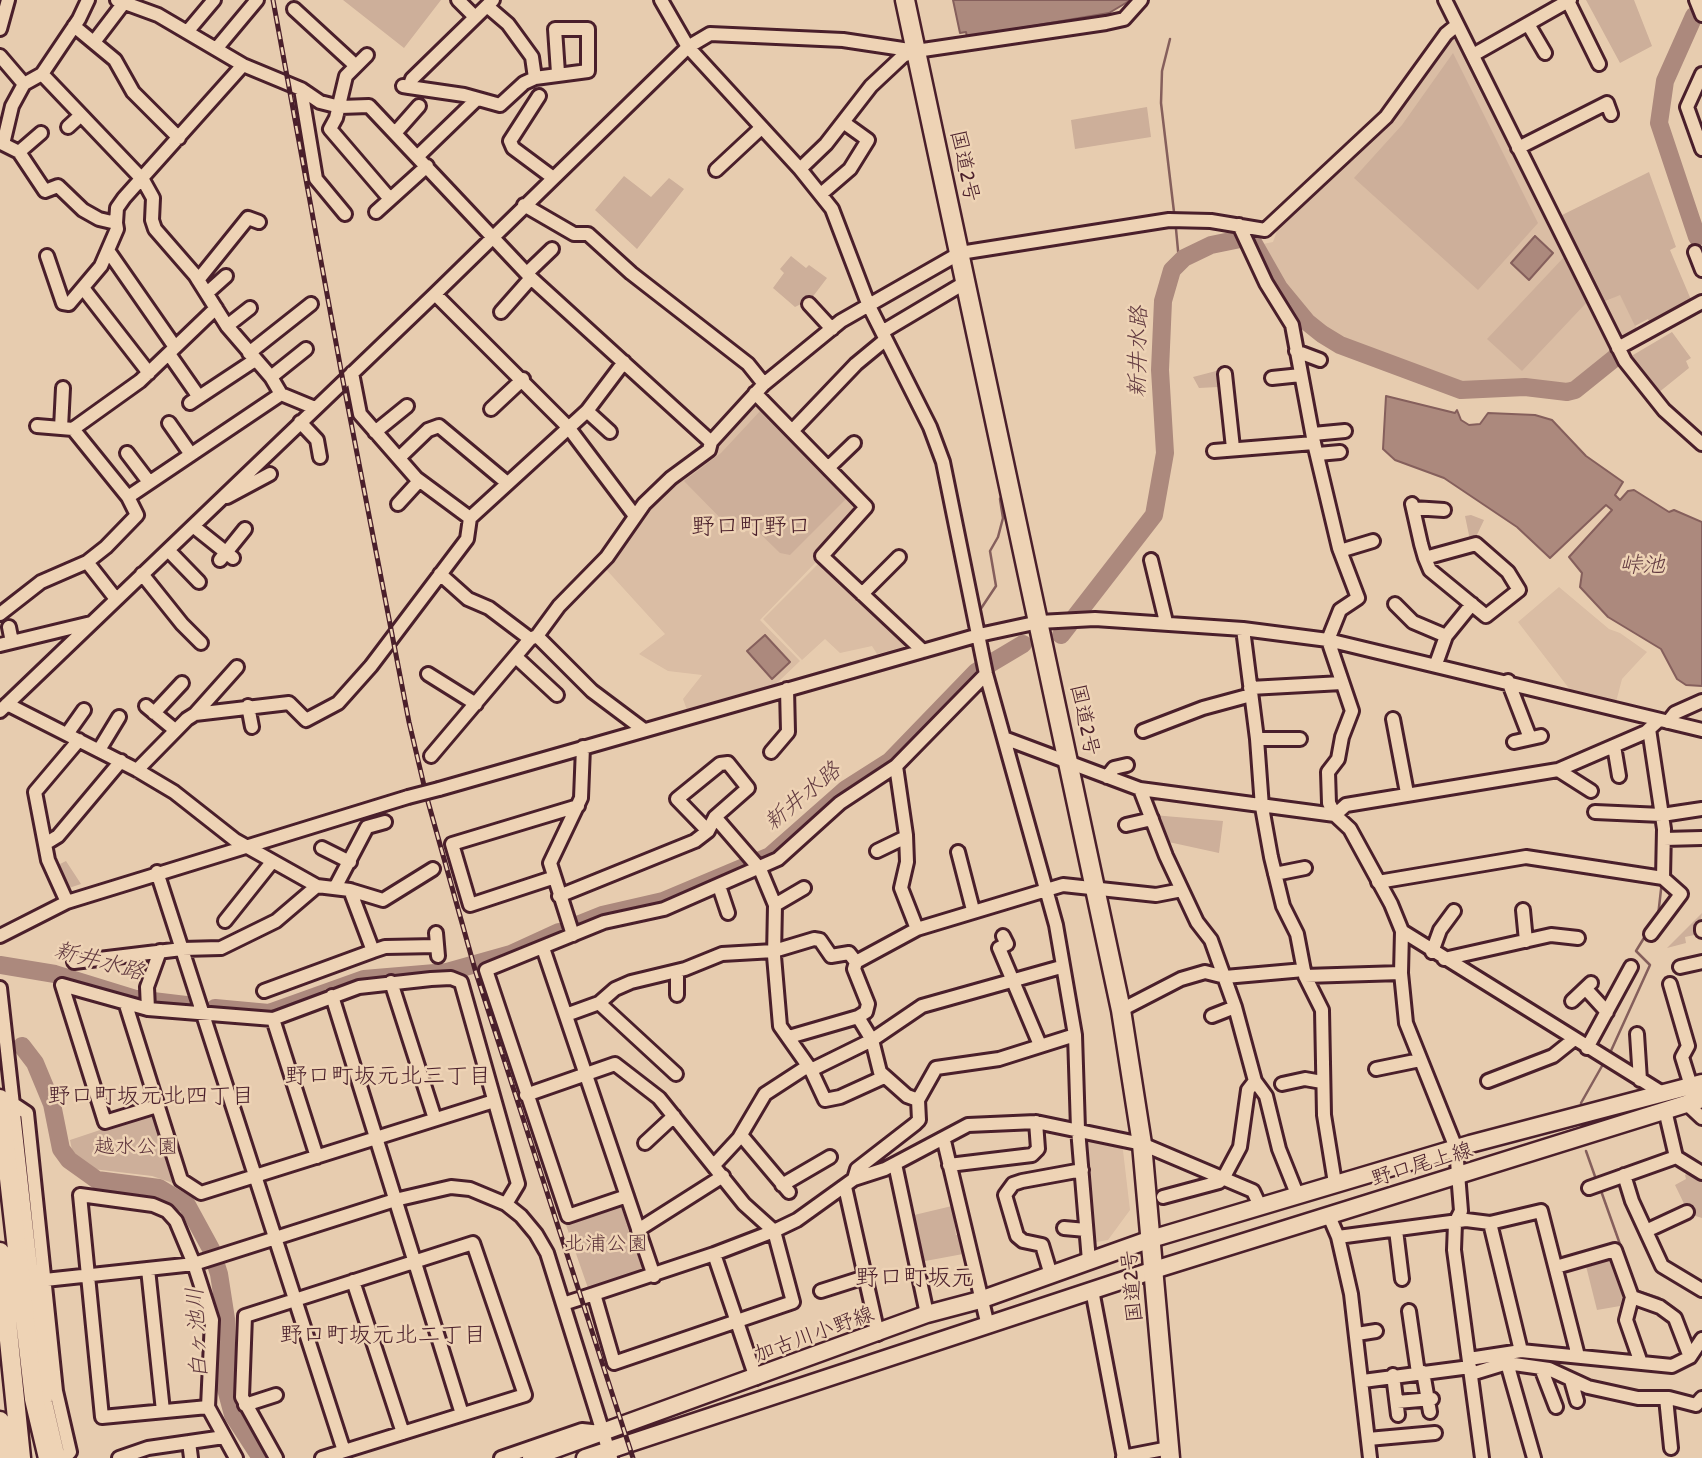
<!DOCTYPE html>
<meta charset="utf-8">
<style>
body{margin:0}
canvas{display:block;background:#e7ccaf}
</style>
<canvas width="1702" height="1458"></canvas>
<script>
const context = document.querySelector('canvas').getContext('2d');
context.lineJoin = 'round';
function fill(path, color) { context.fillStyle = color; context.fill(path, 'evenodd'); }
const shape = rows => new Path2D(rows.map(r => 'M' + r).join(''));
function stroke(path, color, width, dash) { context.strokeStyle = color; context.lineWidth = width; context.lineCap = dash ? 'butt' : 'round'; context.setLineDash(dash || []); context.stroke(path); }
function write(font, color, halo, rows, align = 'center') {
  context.font = font + ' "Patrick Hand","Klee One",sans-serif'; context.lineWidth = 5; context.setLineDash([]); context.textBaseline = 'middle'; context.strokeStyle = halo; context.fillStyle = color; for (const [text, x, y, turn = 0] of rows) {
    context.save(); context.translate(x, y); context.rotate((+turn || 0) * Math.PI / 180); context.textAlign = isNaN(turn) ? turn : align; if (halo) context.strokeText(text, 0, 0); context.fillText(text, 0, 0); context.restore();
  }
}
const built = shape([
 [1449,40,1455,40,1462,51,1616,352,1571,386,1520,380,1459,384,1343,342,1313,323,1274,273,1263,244,1273,242,1278,228,1392,123],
 [1620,294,1639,333,1619,341,1601,304],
 [755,399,859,505,859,511,816,558,819,559,760,620,800,661,776,684,687,710,683,699,702,675,668,671,639,654,665,634,603,566,644,509],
 [821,561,910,645,877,654,872,646,840,653,825,639,802,660,763,619],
 [1559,587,1609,629,1620,633,1647,652,1622,679,1616,702,1571,691,1518,622],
 [1083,1133,1122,1142,1130,1210,1108,1240,1091,1243]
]);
const green = shape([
 [343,0,441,0,404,48],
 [1586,0,1634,0,1652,46,1620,63],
 [1453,53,1538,223,1478,290,1354,178,1402,125],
 [1147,107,1151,137,1075,149,1071,120],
 [1649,172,1676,247,1670,250,1692,302,1671,314,1666,312,1660,315,1661,318,1651,325,1648,319,1635,326,1620,295,1601,303,1558,217],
 [624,176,651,197,669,178,684,189,637,249,595,210],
 [791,256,806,268,809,265,827,278,811,299,795,307,773,288,784,273,780,269],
 [1565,256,1588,301,1522,371,1487,339],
 [1672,332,1691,358,1686,361,1689,368,1658,393,1628,358],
 [1216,371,1218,387,1199,388,1193,377],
 [762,409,847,498,790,555,780,553,747,521,735,533,684,481,721,453],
 [1471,515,1484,520,1475,539,1470,540,1465,516],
 [1153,815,1223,821,1219,853,1164,841],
 [66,861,81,884,69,888,66,881,63,882,56,866],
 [1702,913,1699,934,1685,937,1686,943,1667,948],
 [151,1113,157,1116,179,1185,152,1176,93,1169,78,1158,72,1150,70,1140],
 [1691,1171,1702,1178,1702,1218,1689,1214,1675,1185,1686,1179,1685,1175],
 [620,1203,626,1207,646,1267,643,1271,589,1291,565,1222],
 [952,1206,956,1235,959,1235,963,1254,920,1262,910,1216],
 [1612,1255,1624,1291,1620,1306,1597,1310,1585,1262]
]);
const water = shape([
 [953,0,1131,0,1109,13,967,37,966,32,960,33,953,0],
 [1535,236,1553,253,1529,280,1511,263,1535,236],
 [1386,396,1455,413,1457,410,1461,420,1469,425,1480,424,1488,413,1535,415,1552,420,1586,456,1623,482,1615,495,1620,500,1628,491,1634,490,1669,512,1674,510,1702,522,1702,686,1686,685,1677,679,1661,649,1608,617,1580,587,1582,573,1569,557,1612,510,1606,505,1550,558,1517,527,1444,478,1395,460,1383,449,1386,396],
 [765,635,790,662,772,679,747,651,765,635]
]);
const stream = shape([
 [1170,39,1162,71,1161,103,1174,212],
 [1176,229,1179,261],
 [978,613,996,586,990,551,998,537,1003,518,1000,499,1002,496],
 [1658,916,1662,881],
 [1610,1053,1650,965,1636,951,1647,933],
 [1581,1103,1602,1066],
 [1586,1151,1597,1182],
 [1600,1188,1621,1247],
 [1634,1285,1638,1291,1659,1298,1674,1308,1685,1327]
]);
const river = shape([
 [1694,16,1665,81,1659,123,1697,237],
 [1061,635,1154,515,1165,453,1160,370,1163,301,1172,270,1184,258,1211,245,1250,237,1279,288,1307,322,1322,334,1340,345,1461,390,1525,387,1567,392,1575,390,1616,357],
 [577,925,602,915,663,901,770,856,846,789,890,761,976,672,1023,644],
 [0,965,55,974,136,999,186,1005],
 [215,1008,269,1013,364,979,447,972,511,954,559,932],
 [22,1046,35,1063,52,1104,61,1149,69,1160,97,1180,159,1188,187,1205,211,1249,219,1274,226,1319,226,1389,233,1415,261,1458]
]);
const minor = shape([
 [88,0,79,19,42,74,24,84,12,106,3,144,19,152,45,191,58,186,83,210,99,219,116,223,117,208,124,198,243,65],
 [117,0,158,15,243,65,301,89,320,102,340,107,369,106,531,278,711,442],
 [458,0,475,17],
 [661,0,688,47,800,169,832,209,869,306,930,427,943,462,986,674,1056,925,1075,1035,1078,1129,1089,1261],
 [1445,0,1625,361,1664,410,1702,444],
 [1696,0,1702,15],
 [1568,1,1599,64],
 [487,6,508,24,532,57,535,78],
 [294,9,356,66],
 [1528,24,1545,53],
 [74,26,115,60,133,92,179,138],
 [0,29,8,0],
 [187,32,214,0],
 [94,42,126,0],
 [216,49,257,0],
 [367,55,346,76,336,118,330,129,390,199],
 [1473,55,1570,0],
 [0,56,24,84],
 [42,74,143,180,153,198,152,220,155,229,195,275,227,326,271,377,281,394,315,408],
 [1702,74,1687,107,1702,149],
 [403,86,409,87,412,79,493,0],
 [409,87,464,95,500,105,524,83,535,78,588,71,588,29,555,29,558,73],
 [301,89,316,179,345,214],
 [539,96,510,141,513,148,552,177],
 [68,127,81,115],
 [396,132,419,106],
 [1518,148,1607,103,1611,114],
 [19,152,41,133],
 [418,156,476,100],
 [800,169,826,144,871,86,903,56,916,51,1106,23,1124,19,1141,0],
 [716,170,760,129],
 [821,194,850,169,868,140,843,122],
 [524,205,574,234,588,234,631,273,748,364,764,384],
 [376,212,427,166],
 [1239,225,1266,283,1292,325,1314,443,1339,548,1358,598,1340,610,1328,640,1352,711,1342,737,1338,759,1328,772,1329,803,1335,815,1346,805,1558,770,1646,732,1659,720],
 [109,252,175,347],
 [1695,252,1702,270],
 [47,256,63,303,69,304,101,266,117,229,116,223],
 [527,273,552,249],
 [198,280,248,218,259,222],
 [83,288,149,373],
 [207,293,226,276],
 [435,294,568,427,635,516],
 [809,304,832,329],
 [501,312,531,278],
 [227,326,250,308],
 [882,332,966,282],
 [1618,348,1702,302],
 [1296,351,1320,360],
 [249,353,311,304],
 [169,354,199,397],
 [352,373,360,414,416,478,470,518],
 [1225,374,1233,448],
 [271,377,306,349],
 [1272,378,1301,375],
 [755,393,866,507,822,556,923,651],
 [190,403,255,360],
 [491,409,523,379],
 [587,411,610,432],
 [300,422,317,440,320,457],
 [169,423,190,453],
 [37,426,73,429,140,381,216,308],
 [61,428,63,388],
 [793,430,856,364,885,340],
 [375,432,407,406],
 [1313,434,1345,431],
 [1214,451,1314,443],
 [127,453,149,482],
 [1318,454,1340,452],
 [400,457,428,430,439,426,506,482],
 [829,467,854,443],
 [128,497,281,394],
 [227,497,270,474],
 [398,504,419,481],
 [1412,504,1421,544,1425,558,1430,570,1486,616,1519,590,1508,572,1476,544,1425,558],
 [1413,508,1444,510],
 [193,526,233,558],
 [168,550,199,582],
 [1340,551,1373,541],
 [220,560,245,529],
 [1151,560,1166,622],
 [87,562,116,599],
 [142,574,182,624,201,643],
 [440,574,468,599,489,608,530,639],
 [862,594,899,557],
 [1395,604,1413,622,1446,636],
 [0,614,41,582,87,562,106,547,137,515,128,497,73,429],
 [9,627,12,642],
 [1243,629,1257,739,1262,807,1271,857,1283,906,1297,934,1305,976,1322,1010,1324,1115,1335,1183],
 [537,636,592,691,644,730],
 [0,645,91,623],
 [516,657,557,695],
 [1436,664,1446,636,1472,604],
 [428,674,476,704],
 [1508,681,1530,738],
 [1250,688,1342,683],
 [7,704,137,770,174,792,235,840,317,886],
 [146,706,175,730],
 [248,706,252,727],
 [0,711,435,294,688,47,710,34,843,40,916,51],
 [154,713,182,683],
 [195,714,237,667],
 [1393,719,1407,793],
 [1668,722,1675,713,1702,701],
 [1143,731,1203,708,1251,695],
 [67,734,84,710],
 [1004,738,1140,789,1335,815,1350,829,1391,904,1402,931,1401,973,1406,1023,1456,1148,1461,1211,1455,1223,1454,1250,1482,1458],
 [1257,739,1300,739],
 [1514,742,1541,736],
 [1614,746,1619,776],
 [99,750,119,717],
 [771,752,788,732,787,689],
 [431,756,530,639,537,636,559,606,607,557,644,504,671,478,709,450,711,442,764,384,841,321,960,253,1169,220,1211,221,1265,230,1386,117,1446,34,1457,25],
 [896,766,906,835,907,862,901,888,917,929,856,962,854,969,868,1004,866,1012,858,1017,872,1040,880,1072,907,1096,918,1100],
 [137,770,187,719,195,714,289,703,306,720,338,703,371,666,467,539,470,518,587,411,624,362],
 [1558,770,1591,791],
 [1107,777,1114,768,1127,765],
 [439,789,979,635,1039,622,1095,619,1243,629,1328,640,1702,730],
 [1140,789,1166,856,1197,922,1211,940,1235,1007,1255,1081,1266,1096,1279,1149,1297,1194],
 [1595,812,1662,815,1702,809],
 [715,817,760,869,775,905,774,956,780,1026,811,1070,825,1100,840,1097,884,1077],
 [1126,825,1152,819],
 [1664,839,1702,838],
 [45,844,58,836,121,761],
 [322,848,350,862],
 [877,851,906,837],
 [958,852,973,910],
 [157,872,344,1451],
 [1275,874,1305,868],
 [552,878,470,905,452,844,578,806],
 [1378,882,1526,857,1663,878,1664,829,1649,729],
 [336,886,367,827,385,822],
 [719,886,728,913],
 [350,890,383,900,433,869],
 [559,896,695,841,708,831,715,817,748,788,728,763,720,764,677,799,708,831],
 [67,902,48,860,35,792,79,740],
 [775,905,804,888],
 [1523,910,1526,941],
 [225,921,272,862],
 [1702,928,1702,931],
 [917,929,1063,885,1156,895,1182,890],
 [1402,931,1664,1094],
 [436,933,438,956],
 [1651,934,1681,894,1663,878],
 [573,935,550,863,581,798,583,747],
 [0,936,67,902,408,797],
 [1003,936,1007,944,999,948,1040,1045],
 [543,948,654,1276],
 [373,951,385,947,437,946],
 [1432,952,1440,930,1454,911],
 [1444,959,1551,935,1578,938],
 [74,962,182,949,221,948,276,921,317,886,350,890,373,951,264,991],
 [1680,967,1702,962],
 [677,972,677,995],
 [1305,976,1401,973],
 [391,982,435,1119],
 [1670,984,1688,1046,1682,1057,1691,1086],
 [62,985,148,1009,273,1019,359,987,431,979,451,978,461,982,518,1184,506,1204],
 [62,985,105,1122,157,1106],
 [0,988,46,1402,59,1458],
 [1586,989,1607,1012],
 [332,996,462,1414],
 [1572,1001,1591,983],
 [599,1003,676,1074],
 [126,1005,181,1180,201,1193,494,1101],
 [148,1009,147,987,160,951],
 [1121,1010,1181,979,1205,972,1225,977,1304,970],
 [566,1015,599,1003,615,989,631,982,685,969,722,954,774,951,814,939,820,940,831,956,849,953,856,962],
 [1212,1016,1235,1007],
 [273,1019,317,1157],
 [1637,1034,1640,1080],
 [789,1037,858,1017],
 [1587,1048,1631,967],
 [1376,1069,1420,1060],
 [811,1070,872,1040,922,1006,1061,967],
 [1488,1081,1553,1056,1573,1040],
 [1282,1084,1305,1079,1322,1082],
 [526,1095,615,1064,659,1098,744,1204,774,1231,793,1302,614,1363,594,1294,714,1254,774,1231,797,1220,854,1179,885,1169,968,1125,1036,1122,1142,1144,1253,1191,1260,1206],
 [1687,1104,1702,1118],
 [15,1105,27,1113,56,1391,70,1452,64,1458],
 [1665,1110,1676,1157],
 [741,1135,789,1192],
 [944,1141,988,1326],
 [645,1143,674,1116],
 [895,1164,927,1314],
 [714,1165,739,1138,765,1094,808,1066],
 [949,1165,1032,1155,1038,1149,1036,1122],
 [1624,1175,1632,1201,1662,1266,1702,1290],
 [854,1179,857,1169,915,1124,919,1120,918,1100,936,1068,999,1059,1075,1035],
 [782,1185,830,1157],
 [845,1187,878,1334],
 [1589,1188,1676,1157,1702,1173],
 [627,1196,568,1216,486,970,604,922,664,909,778,859,840,803,896,766,986,674],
 [1163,1197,1219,1182,1224,1177,1240,1147,1248,1090,1255,1081],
 [1329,1216,1338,1237,1351,1294,1370,1458],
 [1490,1223,1521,1351],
 [1064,1228,1086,1230],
 [638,1230,723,1176],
 [1396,1230,1402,1279],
 [1646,1231,1687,1212],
 [1338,1237,1466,1220,1490,1223,1541,1211,1578,1356],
 [714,1254,756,1378],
 [1556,1267,1615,1250,1632,1297,1626,1320,1641,1363],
 [148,1269,163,1411],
 [1051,1275,1042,1245,1023,1241,1017,1236,1005,1195,1013,1184,1022,1181,1082,1170],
 [45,1280,194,1264,395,1200,451,1187,470,1189,506,1204,521,1216,536,1234,547,1253,611,1458],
 [353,1281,403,1433],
 [1092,1290,1124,1458],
 [821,1291,865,1277],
 [1632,1297,1660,1307,1675,1318,1690,1357],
 [563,1304,594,1294],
 [1409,1311,1418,1373],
 [1357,1334,1376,1331],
 [1469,1359,1521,1351,1672,1366,1690,1357,1702,1339],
 [1507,1363,1534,1458],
 [1541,1368,1556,1407],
 [1423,1372,1430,1412],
 [1471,1374,1507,1363,1549,1369,1588,1387,1638,1398,1669,1398,1696,1405,1702,1398],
 [1393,1375,1398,1415],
 [1571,1380,1577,1401],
 [1363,1381,1470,1367],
 [1666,1398,1671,1448],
 [1397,1402,1432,1399],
 [245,1405,276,1395],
 [208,1407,102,1417,80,1195,153,1205,167,1211,176,1221,194,1264,212,1320,208,1407,236,1458],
 [1368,1439,1435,1433],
 [189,1442,191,1458],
 [1123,1457,1169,1448],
 [119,1458,148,1448,224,1437],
 [276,1458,242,1397,245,1316,473,1243,525,1395,322,1458],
 [501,1458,582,1430,601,1432]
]);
const major = shape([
 [531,1458,927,1314,980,1300,1151,1239,1470,1144,1702,1083],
 [585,1458,1154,1270,1702,1099]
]);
const highway = shape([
 [905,0,1121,1010,1142,1144,1170,1458],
 [0,1099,34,1399,48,1458],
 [0,1252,21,1458],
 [0,1421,3,1458]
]);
const rail = shape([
 [273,0,343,381,409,722,427,798,476,973,633,1458]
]);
const minorBridge = shape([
 [408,797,439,789]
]);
const streetNames = [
 ["国道2号",964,166,78],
 ["国道2号",1084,720,78],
 ["野口尾上線",1422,1165,-17],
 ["国道2号",1133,1286,-95],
 ["加古川小野線",814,1335,-20]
];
const parkNames = [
 ["越水公園",136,1147],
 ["北浦公園",606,1244]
];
const waterNames = [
 ["新井水路",1139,352,-89],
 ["峠池",1642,566],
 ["新井水路",803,797,-40],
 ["新井水路",99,962,15],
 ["白ヶ池川",198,1333,-93]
];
const neighbourhoodNames = [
 ["野口町坂元北三丁目",388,1077],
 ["野口町坂元北四丁目",151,1097],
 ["野口町坂元北二丁目",383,1336]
];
const quarterNames = [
 ["野口町野口",751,528],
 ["野口町坂元",915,1279]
];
fill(built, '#dabda4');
fill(green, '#cdaf9a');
fill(water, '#ac897d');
stroke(water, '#855f5c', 2);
stroke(stream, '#855f5c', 2.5);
stroke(river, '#ac897d', 18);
stroke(minor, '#4a1f2b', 18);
stroke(major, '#4a1f2b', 21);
stroke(highway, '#4a1f2b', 23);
stroke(minor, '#eed3b5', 12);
stroke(major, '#eed3b5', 16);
stroke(highway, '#eed3b5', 18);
stroke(rail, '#4a1f2b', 5);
stroke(rail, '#eed3b5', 2.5, [8]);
stroke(minorBridge, '#4a1f2b', 18, []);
stroke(minorBridge, '#eed3b5', 12);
write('21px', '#4a1f2b', '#eed3b5', streetNames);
write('21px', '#5e353c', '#eed3b5', parkNames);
write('italic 23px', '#623a40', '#eed3b5', waterNames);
write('23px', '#4a1f2b', '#eed3b5', neighbourhoodNames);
write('24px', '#4a1f2b', '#eed3b5', quarterNames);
</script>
